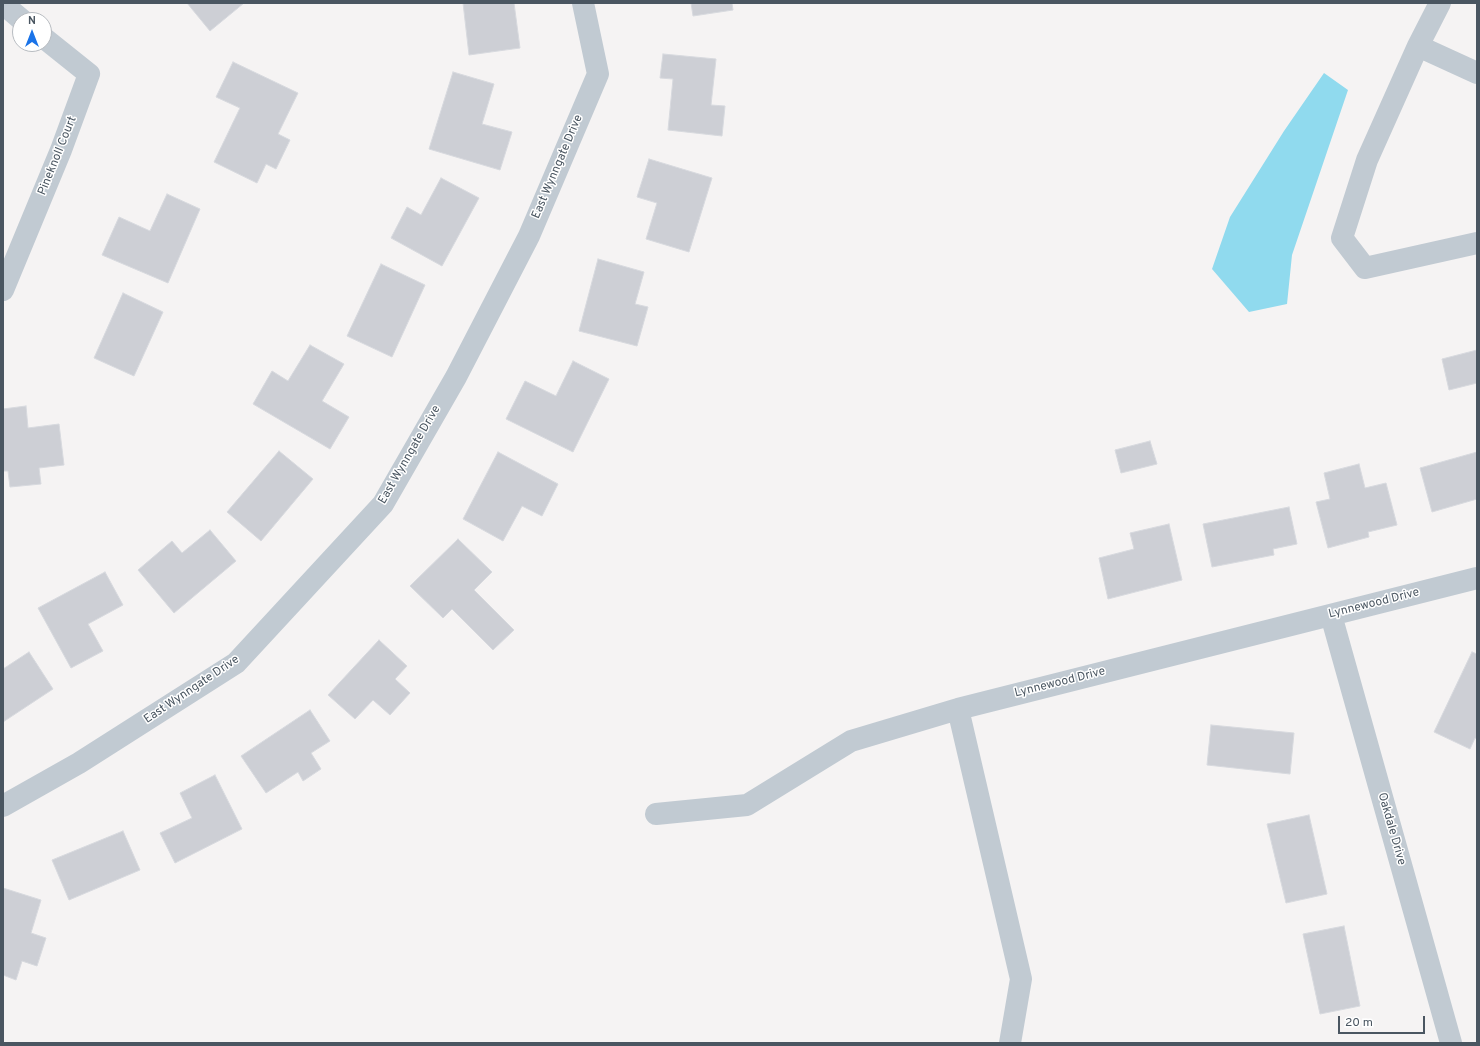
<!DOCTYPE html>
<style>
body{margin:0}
#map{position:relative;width:1480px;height:1046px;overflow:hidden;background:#f5f3f3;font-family:Overpass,sans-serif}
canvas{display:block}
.frame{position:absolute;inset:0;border:4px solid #4a5661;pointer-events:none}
.north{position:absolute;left:12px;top:12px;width:40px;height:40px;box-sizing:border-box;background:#fff;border:1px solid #b7bbc0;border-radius:50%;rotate:0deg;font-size:11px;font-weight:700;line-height:16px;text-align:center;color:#4a5661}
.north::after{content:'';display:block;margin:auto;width:14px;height:18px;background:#1a73e8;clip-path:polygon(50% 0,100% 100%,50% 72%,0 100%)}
.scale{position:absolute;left:1338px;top:1016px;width:87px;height:18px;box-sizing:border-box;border:2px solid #4a5661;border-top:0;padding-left:5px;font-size:12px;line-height:14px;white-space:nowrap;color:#4a5661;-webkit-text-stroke:3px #fff;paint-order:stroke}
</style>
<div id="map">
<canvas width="1480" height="1046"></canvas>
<div class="frame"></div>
<div class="north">N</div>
<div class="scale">20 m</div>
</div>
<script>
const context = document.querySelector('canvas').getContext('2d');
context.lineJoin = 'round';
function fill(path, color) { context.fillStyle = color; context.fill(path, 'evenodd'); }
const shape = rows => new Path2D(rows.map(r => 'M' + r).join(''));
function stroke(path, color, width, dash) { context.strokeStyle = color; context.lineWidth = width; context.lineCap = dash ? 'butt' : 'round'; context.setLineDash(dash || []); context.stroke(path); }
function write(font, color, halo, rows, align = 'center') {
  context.font = font + ' Overpass,sans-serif'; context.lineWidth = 3; context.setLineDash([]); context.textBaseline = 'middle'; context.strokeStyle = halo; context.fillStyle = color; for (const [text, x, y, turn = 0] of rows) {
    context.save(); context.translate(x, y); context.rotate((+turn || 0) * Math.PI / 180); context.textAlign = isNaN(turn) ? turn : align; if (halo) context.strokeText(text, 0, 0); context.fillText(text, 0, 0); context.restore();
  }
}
const water = shape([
 [1324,73,1348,90,1292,255,1287,304,1249,312,1212,269,1230,217,1284,131]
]);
const building = shape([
 [187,3,244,3,210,31,187,3],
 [463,3,514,3,520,48,469,55,463,3],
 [691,3,732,3,733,10,693,16,691,3],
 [663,54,716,59,711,105,725,106,722,136,668,130,673,79,660,78,663,54],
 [233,62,298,93,278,134,290,140,276,169,266,164,257,183,214,162,240,108,216,97,233,62],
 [453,72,494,84,482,124,512,132,500,170,429,149,453,72],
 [649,159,712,178,689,252,646,239,657,203,637,197,649,159],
 [441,178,479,198,442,266,391,238,407,207,421,215,441,178],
 [167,194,200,209,168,283,102,255,119,217,150,231,167,194],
 [598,259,644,272,635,304,648,307,637,346,579,331,598,259],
 [381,264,425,285,392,357,347,336,381,264],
 [123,293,163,312,134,376,94,358,123,293],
 [310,345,344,364,322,401,349,417,330,449,253,404,272,371,288,381,310,345],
 [1477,350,1477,383,1449,390,1442,359,1477,350],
 [573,361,609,379,573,452,506,419,525,381,556,396,573,361],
 [26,406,28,428,59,424,64,465,39,468,41,484,10,487,8,471,3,471,3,409,26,406],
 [1150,441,1157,464,1121,473,1115,450,1150,441],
 [279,451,313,479,261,541,227,512,279,451],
 [498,452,558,484,542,516,522,506,503,541,463,519,498,452],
 [1477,452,1477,499,1432,512,1420,468,1477,452],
 [1359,464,1365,488,1386,483,1397,525,1368,532,1369,537,1328,548,1316,502,1330,499,1324,473,1359,464],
 [1289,507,1297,544,1273,549,1274,555,1212,567,1203,524,1289,507],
 [1169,524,1182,580,1108,599,1099,558,1134,549,1130,533,1169,524],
 [210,530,236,561,174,613,138,570,172,541,182,553,210,530],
 [458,539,492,572,474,590,514,630,493,650,452,609,443,618,410,586,458,539],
 [105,572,123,605,88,624,103,651,71,668,38,608,105,572],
 [379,640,407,666,395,679,410,693,390,715,373,700,355,719,328,695,379,640],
 [29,652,53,689,3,722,3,669,29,652],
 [1472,652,1477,654,1477,739,1475,738,1470,749,1434,732,1472,652],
 [310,710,330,741,311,753,321,769,303,781,298,772,266,793,241,756,310,710],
 [1211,725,1294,733,1290,774,1207,765,1211,725],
 [215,775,242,829,175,863,160,833,192,818,180,793,215,775],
 [1309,815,1327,894,1286,903,1267,824,1309,815],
 [123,831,140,870,69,900,52,860,123,831],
 [3,888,41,900,31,933,46,938,37,966,22,961,16,980,3,975,3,888],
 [1344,926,1360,1006,1320,1014,1303,934,1344,926]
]);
const minor = shape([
 [1440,3,1418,46,1367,160,1342,238,1365,268,1477,243],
 [3,4,22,20],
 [1418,46,1477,73],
 [3,290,61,150,89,74,44,38],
 [1331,615,1451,1043],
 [958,709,1021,979,1010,1043],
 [3,806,79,763,236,663,383,504,456,377,529,236,598,74,583,3],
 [656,814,747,805,851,741,958,709,1477,578]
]);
const streetNames = [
 ["Pineknoll Court",58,156,-68],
 ["East Wynngate Drive",558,167,-67],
 ["East Wynngate Drive",410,455,-60],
 ["Lynnewood Drive",1374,604,-14],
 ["Lynnewood Drive",1060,683,-14],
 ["East Wynngate Drive",192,690,-34],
 ["Oakdale Drive",1391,829,74]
];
fill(water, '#90daee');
fill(building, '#cdcfd5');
stroke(building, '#d7d9de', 1);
stroke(minor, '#c1cad2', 22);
write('12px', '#4a5661', '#fff', streetNames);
</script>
